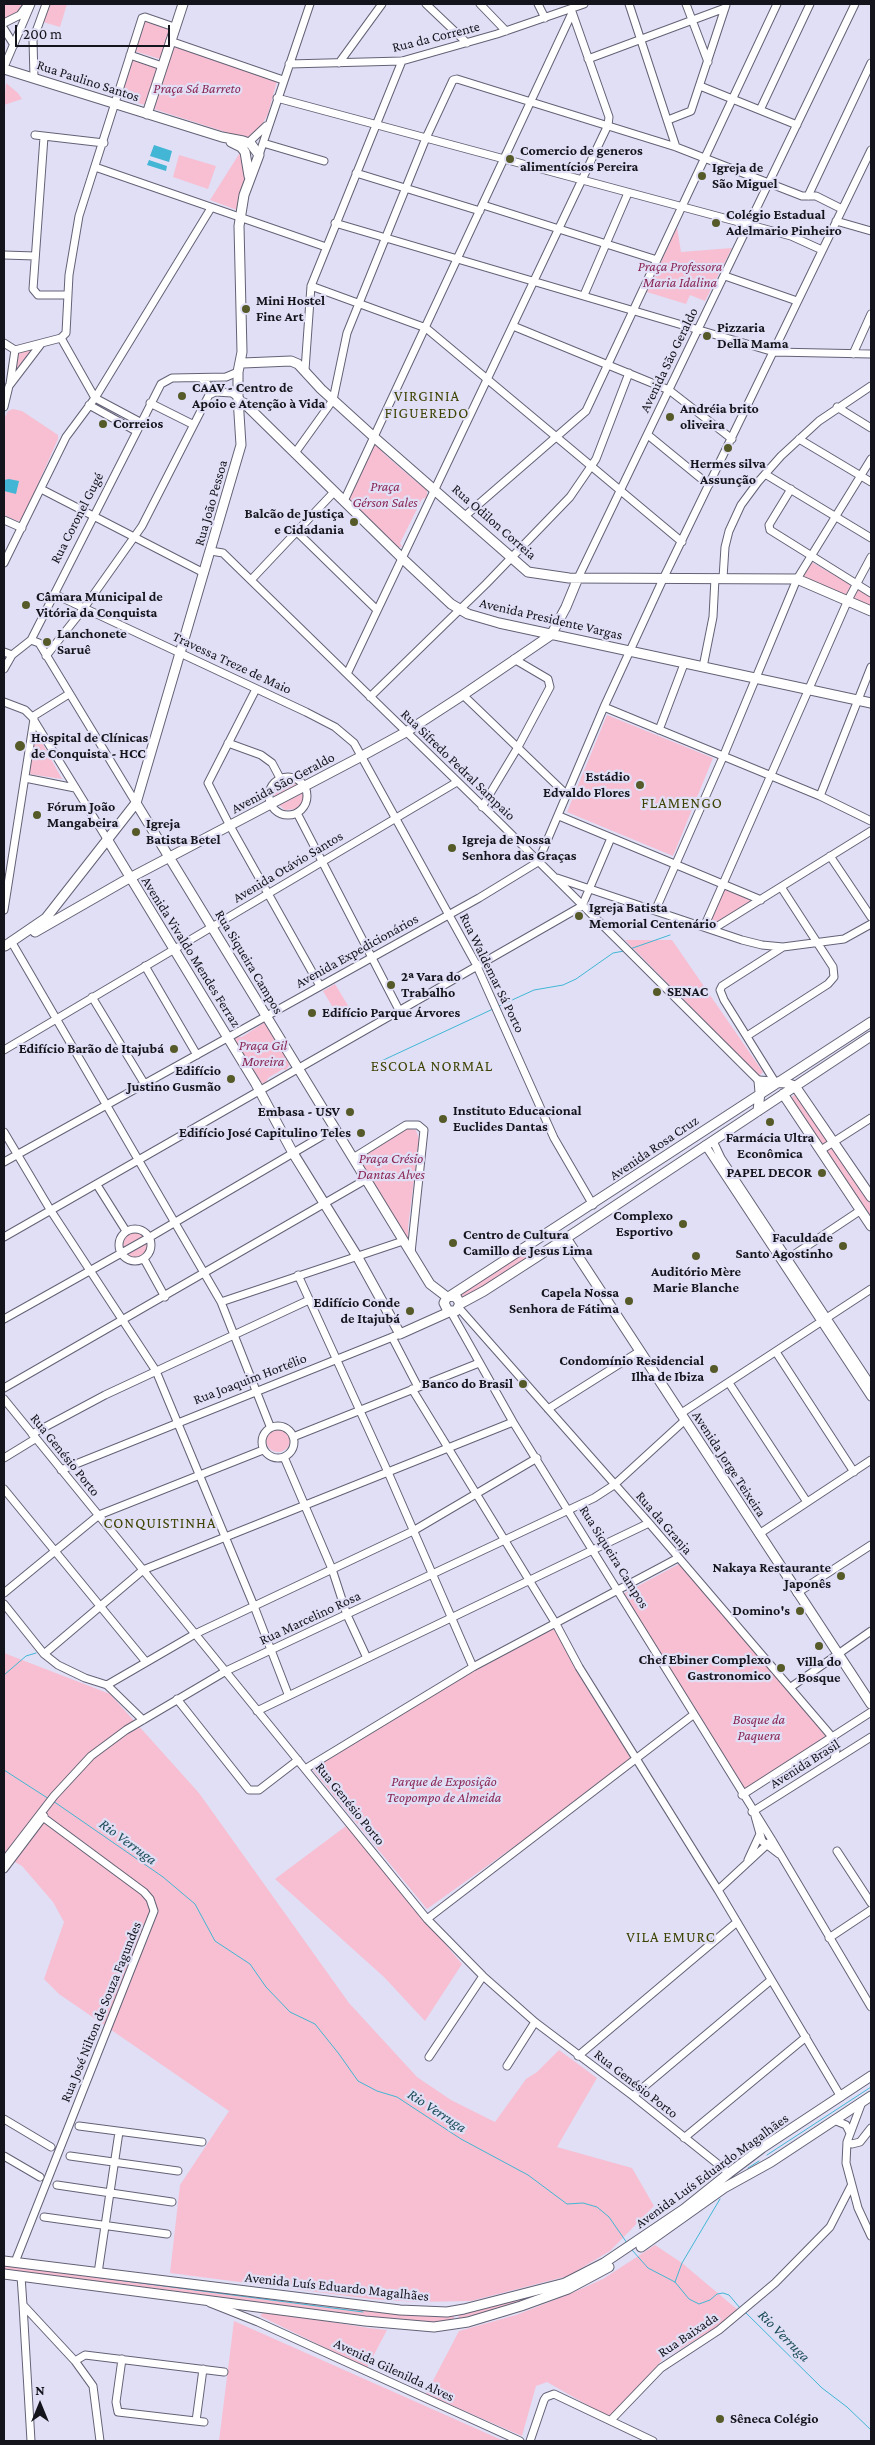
<!DOCTYPE html>
<meta charset="utf-8">
<style>
body{margin:0}
#map{position:relative;width:875px;height:2445px;overflow:hidden;background:#e0dff6;font-family:"Crimson Pro",serif}
canvas{display:block}
.frame{position:absolute;inset:0;border:5px solid #14141c;pointer-events:none}
.north{position:absolute;left:15px;top:2380px;width:50px;height:50px;-webkit-text-stroke:4px #e0dff6;paint-order:stroke;rotate:0deg;font-size:14px;font-weight:700;line-height:20px;text-align:center;color:#14141c}
.north::after{content:'';display:block;margin:auto;width:18px;height:22px;background:#14141c;clip-path:polygon(50% 0,100% 100%,50% 72%,0 100%)}
.scale{position:absolute;left:15px;top:25px;width:155px;height:22px;box-sizing:border-box;border:2px solid #14141c;border-top:0;padding-left:6px;font-size:15px;line-height:18px;white-space:nowrap;color:#14141c;-webkit-text-stroke:4px #e0dff6;paint-order:stroke}
</style>
<div id="map">
<canvas width="875" height="2445"></canvas>
<div class="frame"></div>
<div class="north">N</div>
<div class="scale">200 m</div>
</div>
<script>
const context = document.querySelector('canvas').getContext('2d');
context.lineJoin = 'round';
function fill(path, color) { context.fillStyle = color; context.fill(path, 'evenodd'); }
const shape = rows => new Path2D(rows.map(r => 'M' + r).join(''));
function stroke(path, color, width, dash) { context.strokeStyle = color; context.lineWidth = width; context.lineCap = dash ? 'butt' : 'round'; context.setLineDash(dash || []); context.stroke(path); }
function write(font, color, halo, rows, align = 'center') {
  context.font = font + ' "Crimson Pro",serif'; context.lineWidth = 4.5; context.setLineDash([]); context.textBaseline = 'middle'; context.strokeStyle = halo; context.fillStyle = color; for (const [text, x, y, turn = 0] of rows) {
    context.save(); context.translate(x, y); context.rotate((+turn || 0) * Math.PI / 180); context.textAlign = isNaN(turn) ? turn : align; if (halo) context.strokeText(text, 0, 0); context.fillText(text, 0, 0); context.restore();
  }
}
const green = shape([
 [4,4,25,4,19,13,4,19],
 [49,4,67,4,60,27,43,22],
 [144,21,170,29,160,59,134,51],
 [174,46,277,81,268,114,258,132,249,137,241,137,154,109],
 [132,60,157,67,145,105,121,98],
 [6,83,18,93,22,99,4,105],
 [241,151,247,171,237,210,210,200],
 [179,155,216,166,208,189,173,177],
 [677,227,681,252,732,248,705,301,690,295,686,304,647,292],
 [33,347,16,373,14,372,19,350],
 [13,409,22,411,58,435,58,439,22,520,17,521,4,515,4,419,8,411],
 [378,444,382,448,383,453,419,484,424,484,427,488,427,497,422,499,400,543,402,547,393,547,347,501,374,445],
 [810,561,851,585,845,597,802,576],
 [857,588,871,597,871,607,851,599],
 [607,715,713,758,673,856,567,812],
 [35,730,62,779,29,774],
 [287,777,297,778,305,784,274,797,274,789,278,782],
 [307,791,305,802,297,809,285,810,279,805],
 [727,888,755,901,715,926,710,926,709,923,723,889],
 [625,940,672,940,763,1072,759,1076],
 [335,984,350,1009,338,1016,323,991],
 [265,1022,290,1064,286,1070,283,1069,268,1078,265,1084,258,1082,239,1047,235,1046,234,1042,235,1037,242,1037],
 [797,1093,871,1200,871,1224,789,1099],
 [406,1128,416,1130,419,1139,408,1227,409,1246,356,1159],
 '122 1244a13 13 0 1 1 26 0a13 13 0 1 1-26 0Z',
 [527,1250,530,1257,464,1299,459,1292],
 '266 1440a12 12 0 1 1 24 0a12 12 0 1 1-24 0Z',
 [679,1564,828,1737,745,1794,623,1594],
 [556,1624,638,1758,427,1909,312,1769,434,1694],
 [4,1653,110,1694,199,1793,349,2003,417,2077,451,2100,495,2122,526,2079,537,2072,559,2050,597,2078,557,2147,632,2168,654,2206,610,2251,568,2276,471,2301,416,2302,371,2299,170,2273,180,2185,229,2111,59,1994,44,1979,64,1922,53,1902,22,1866,4,1856],
 [346,1826,462,1964,425,2021,384,1977,275,1879],
 [655,2245,682,2263,739,2311,720,2325,662,2360,613,2416,603,2414,547,2382,536,2386,522,2436,426,2394,459,2331,516,2315,572,2293,603,2279],
 [4,2262,454,2315,454,2319,435,2322,390,2320,4,2270],
 [568,2285,532,2299,458,2321,459,2313],
 [264,2311,369,2328,387,2330,367,2368,260,2316],
 [234,2321,504,2441,219,2441]
]);
const water = shape([
 [154,145,172,151,169,162,150,156],
 [149,160,167,166,166,171,147,165],
 [9,479,19,481,16,494,4,491,4,480]
]);
const stream = shape([
 [630,949,670,935],
 [499,1006,534,990,563,985,576,979,613,953,624,951],
 [377,1063,493,1009],
 [4,1675,26,1656,36,1653],
 [4,1770,49,1799],
 [53,1801,163,1877,195,1904,215,1941,250,1964,266,1987,290,2012,315,2024,339,2054,358,2081,377,2091,397,2097,461,2139,528,2175,567,2204,583,2203,597,2207,609,2217,627,2243],
 [767,2155,871,2087],
 [748,2168,759,2161],
 [632,2250,648,2268,675,2282,689,2299,699,2304,710,2300,717,2294,723,2293,729,2295,740,2308],
 [95,2277,363,2312],
 [675,2282,682,2263,720,2199],
 [745,2312,822,2388,847,2407,871,2430]
]);
const minor = shape([
 [426,4,467,43],
 [480,4,506,31],
 [538,4,545,18],
 [629,4,676,147],
 [686,4,708,62],
 [4,23,20,15,28,4],
 [4,29,14,45],
 [170,41,283,80],
 [130,55,162,66],
 [588,59,725,8],
 [339,63,382,4],
 [289,64,402,61,497,34,584,4],
 [4,67,31,4],
 [34,78,33,40,46,4],
 [700,86,797,125],
 [277,98,791,236,822,250],
 [760,110,810,4],
 [668,120,691,111,726,5],
 [35,135,104,143],
 [44,137,33,289,38,295,67,295],
 [248,143,266,126],
 [263,143,324,161],
 [259,155,310,4],
 [95,167,326,247],
 [356,173,480,211],
 [808,196,871,63],
 [483,205,657,260],
 [836,221,871,231],
 [335,223,774,352,871,354],
 [4,255,35,256],
 [725,276,797,301],
 [311,286,426,328,682,542],
 [584,295,628,193],
 [513,326,669,390,732,439],
 [61,338,66,333,69,275,79,216,142,18,145,17,174,27],
 [61,338,95,398],
 [4,343,15,350,61,338],
 [853,354,871,314],
 [305,370,311,286,402,61],
 [10,384,15,350],
 [209,395,215,392,232,393,240,399],
 [95,398,140,422],
 [150,403,192,424],
 [89,405,136,431],
 [4,407,9,386,41,344],
 [837,407,871,428],
 [648,435,709,485],
 [799,439,871,482],
 [295,453,333,400,347,333,426,138,453,80,457,79,676,147,802,196,816,196,842,209],
 [765,474,871,538],
 [41,489,204,573],
 [791,489,769,525,770,530,871,593],
 [344,501,572,13],
 [465,516,586,411,777,4],
 [4,520,22,528],
 [296,531,377,610],
 [211,551,223,553,502,825,759,1081],
 [4,563,66,437,95,398,211,208],
 [578,578,855,4],
 [723,578,725,547,729,531,741,505,758,482,781,456,819,421,871,386],
 [251,580,334,492],
 [54,594,306,712,335,727,354,743,476,964,554,1138,593,1205],
 [31,640,39,643,136,803],
 [4,652,12,655],
 [46,656,84,608,142,526,209,395,208,385,201,378],
 [703,667,713,617,715,578],
 [4,669,12,655,31,640,161,384,172,378,226,377,238,372],
 [347,674,608,125,609,117,571,9],
 [256,689,208,783,230,826,320,986],
 [463,695,567,795],
 [370,697,486,584,570,497,596,459,629,373],
 [4,702,25,710,32,717,107,839],
 [604,707,820,796,871,821],
 [32,717,69,694],
 [659,730,684,664],
 [228,743,261,755,272,763,280,778],
 '269 796a19 19 0 1 1 38 0a19 19 0 1 1-38 0Z',
 [25,778,75,788],
 [820,796,871,667],
 [482,807,518,747,550,687,548,679,514,659],
 [297,813,399,1010],
 [559,816,761,900],
 [830,856,871,917],
 [557,878,742,940,762,945,783,947],
 [4,910,34,719],
 [655,911,723,757,797,579,871,459],
 [704,927,848,600,871,557],
 [713,929,871,831],
 [11,941,221,1302,270,1426],
 [145,966,197,1055],
 [92,997,144,1083],
 [747,1036,828,984,834,977,833,967,781,887],
 [4,1050,457,782],
 [775,1082,724,1000,720,990,722,986,783,947,844,939,871,924],
 [4,1132,51,1211,156,1371,254,1606,288,1694],
 [713,1141,721,1158,871,1385],
 [705,1145,871,1397],
 [821,1150,871,1118],
 [353,1158,406,1125,418,1125,424,1130,411,1253],
 [4,1162,479,898,538,862,604,707,664,577,871,150],
 [97,1185,126,1231],
 '119 1245a16 16 0 1 1 32 0a16 16 0 1 1-32 0Z',
 [4,1237,582,906,611,838],
 [144,1259,165,1297],
 [786,1260,861,1210],
 [298,1275,387,1470,473,1667],
 [221,1302,403,1241],
 [459,1308,649,1523,833,1738,836,1750,834,1760],
 [451,1312,513,1422,772,1840,871,2007],
 [4,1319,150,1237,334,1129],
 [392,1337,418,1387],
 [776,1352,854,1472],
 [729,1383,807,1502],
 [4,1388,365,1180],
 [412,1389,556,1624,579,1667,718,1890],
 [4,1399,427,1919,483,1976,535,2022,633,2096,729,2173],
 [548,1409,640,1351],
 [680,1414,871,1289],
 '262 1442a16 16 0 1 1 32 0a16 16 0 1 1-32 0Z',
 [32,1434,105,1395,309,1300],
 [293,1437,479,1363],
 [284,1457,332,1569,347,1615,367,1658],
 [4,1458,35,1439],
 [61,1470,400,1334],
 [4,1489,146,1662],
 [759,1534,871,1460],
 [4,1593,99,1515,263,1450],
 [797,1593,871,1545],
 [4,1604,44,1654,58,1665,85,1678,107,1685,143,1720],
 [44,1654,143,1570,513,1422],
 [107,1685,195,1634,413,1531,537,1458],
 [791,1687,871,1631],
 [177,1699,249,1790,259,1790,298,1760],
 [257,1711,649,1523],
 [305,1769,473,1667,678,1558],
 [742,1795,871,1712],
 [752,1812,871,1737],
 [755,1816,762,1841,779,1854],
 [772,1840,718,1890,841,2097],
 [837,1851,871,1903],
 [748,1860,760,1834],
 [4,1861,54,1796,91,1756,126,1730,226,1671,594,1498,614,1485,684,1421],
 [4,1869,44,1816],
 [427,1919,693,1715],
 [829,1938,871,1910],
 [578,2056,737,1922],
 [429,2057,483,1976],
 [507,2066,535,2022],
 [633,2096,771,1980],
 [862,2102,847,2142,846,2163,858,2208,871,2236],
 [4,2119,51,2147],
 [834,2120,846,2125,850,2133],
 [79,2126,202,2142],
 [684,2138,806,2037],
 [847,2142,852,2144,860,2142,871,2128],
 [4,2156,40,2177],
 [70,2156,178,2171],
 [57,2185,172,2202],
 [44,2217,167,2234],
 [15,2262,154,1911,150,1899,144,1892,40,1815],
 [98,2273,119,2132],
 [21,2276,23,2305,75,2361,93,2386,100,2441],
 [210,2303,258,2322,520,2441],
 [23,2305,31,2441],
 [122,2359,116,2402,118,2412,204,2422],
 [75,2361,85,2355,224,2372],
 [611,2420,661,2368,719,2330,775,2283,830,2227,851,2186],
 [196,2421,203,2369],
 [530,2441,544,2400,546,2397,554,2394,653,2441]
]);
const major = shape([
 [4,69,222,137,243,141,251,144,259,155,244,195,239,226,242,352,238,372,238,398,241,445,136,803,46,918,5,946],
 [147,114,183,4],
 [231,142,241,147,245,152,249,176],
 [243,363,291,361,298,364,321,389,375,438,528,572,569,578,797,579,871,611],
 [244,403,403,559,451,604,468,614,499,623,871,703],
 [136,803,430,1284,447,1297],
 [107,839,256,1084,293,1153,357,1256,400,1334,449,1312],
 [35,932,124,881,362,756,406,732,463,695,551,635,566,607,578,578],
 [795,1086,871,1197],
 [783,1094,871,1226],
 [758,1111,760,1092,759,1081,786,1083,795,1086],
 [566,1238,871,1704],
 [450,1296,871,1022],
 [460,1304,457,1298,452,1296,447,1297,444,1303,448,1311,456,1311,460,1304,484,1291,577,1231,871,1036],
 [641,2247,724,2188,771,2162,871,2096],
 [4,2261,400,2310,447,2312,464,2309,565,2283,604,2263,684,2209,729,2173,762,2148,871,2076],
 [4,2274,365,2321,434,2327,468,2322,521,2306,568,2289,609,2267]
]);
const markers = [
 [510,159,5,"#555a28"],
 [702,176,5,"#555a28"],
 [716,223,5,"#555a28"],
 [246,309,5,"#555a28"],
 [707,336,5,"#555a28"],
 [182,396,5,"#555a28"],
 [670,417,5,"#555a28"],
 [103,424,5,"#555a28"],
 [728,448,5,"#555a28"],
 [354,522,5,"#555a28"],
 [26,605,5,"#555a28"],
 [47,642,5,"#555a28"],
 [20,746,6,"#555a28"],
 [640,785,5,"#555a28"],
 [37,815,5,"#555a28"],
 [136,832,5,"#555a28"],
 [452,848,5,"#555a28"],
 [579,916,5,"#555a28"],
 [391,985,5,"#555a28"],
 [657,992,5,"#555a28"],
 [312,1013,5,"#555a28"],
 [174,1049,5,"#555a28"],
 [231,1079,5,"#555a28"],
 [350,1112,5,"#555a28"],
 [443,1119,5,"#555a28"],
 [770,1122,5,"#555a28"],
 [361,1133,5,"#555a28"],
 [822,1173,5,"#555a28"],
 [683,1224,5,"#555a28"],
 [453,1243,5,"#555a28"],
 [843,1246,5,"#555a28"],
 [696,1256,5,"#555a28"],
 [629,1301,5,"#555a28"],
 [410,1311,5,"#555a28"],
 [714,1369,5,"#555a28"],
 [523,1384,5,"#555a28"],
 [841,1576,5,"#555a28"],
 [800,1611,5,"#555a28"],
 [819,1646,5,"#555a28"],
 [781,1668,5,"#555a28"],
 [720,2419,5,"#555a28"]
];
const streetNames = [
 ["Rua da Corrente",436,37,-14],
 ["Rua Paulino Santos",88,81,18],
 ["Avenida São Geraldo",669,360,-64],
 ["Rua João Pessoa",211,503,-74],
 ["Rua Coronel Gugé",77,518,-63],
 ["Rua Odilon Correia",494,522,41],
 ["Avenida Presidente Vargas",551,619,13],
 ["Travessa Treze de Maio",232,663,25],
 ["Rua Sifredo Pedral Sampaio",458,765,44],
 ["Avenida São Geraldo",283,783,-28],
 ["Avenida Otávio Santos",288,867,-31],
 ["Avenida Expedicionários",357,951,-29],
 ["Avenida Vivaldo Mendes Ferraz",191,952,58],
 ["Rua Siqueira Campos",249,962,59],
 ["Rua Waldemar Sá Porto",492,973,64],
 ["Avenida Rosa Cruz",654,1148,-34],
 ["Rua Joaquim Hortélio",250,1379,-21],
 ["Rua Genésio Porto",65,1455,51],
 ["Avenida Jorge Teixeira",729,1464,57],
 ["Rua da Granja",664,1523,49],
 ["Rua Siqueira Campos",614,1557,58],
 ["Rua Marcelino Rosa",310,1618,-25],
 ["Avenida Brasil",805,1764,-32],
 ["Rua Genésio Porto",350,1804,51],
 ["Rua José Nilton de Souza Fagundes",101,2012,-68],
 ["Rua Genésio Porto",636,2084,38],
 ["Avenida Luís Eduardo Magalhães",712,2171,-36],
 ["Avenida Luís Eduardo Magalhães",337,2287,6],
 ["Rua Baixada",688,2335,-34],
 ["Avenida Gilenilda Alves",394,2370,25]
];
const parkNames = [
 ["Praça Sá Barreto",197,89],
 ["Praça Professora",680,267],
 ["Maria Idalina",680,283],
 ["Praça",385,487],
 ["Gérson Sales",385,503],
 ["Praça Gil",263,1046],
 ["Moreira",263,1062],
 ["Praça Crésio",391,1159],
 ["Dantas Alves",391,1175],
 ["Bosque da",759,1720],
 ["Paquera",759,1736],
 ["Parque de Exposição",444,1782],
 ["Teopompo de Almeida",444,1798]
];
const poiNames = [
 ["Comercio de generos",520,151],
 ["alimentícios Pereira",520,167],
 ["Igreja de",712,168],
 ["São Miguel",712,184],
 ["Colégio Estadual",726,215],
 ["Adelmario Pinheiro",726,231],
 ["Mini Hostel",256,301],
 ["Fine Art",256,317],
 ["Pizzaria",717,328],
 ["Della Mama",717,344],
 ["CAAV - Centro de",192,388],
 ["Apoio e Atenção à Vida",192,404],
 ["Andréia brito",680,409],
 ["oliveira",680,425],
 ["Correios",113,424],
 ["Hermes silva",728,464,"center"],
 ["Assunção",728,480,"center"],
 ["Balcão de Justiça",344,514,"right"],
 ["e Cidadania",344,530,"right"],
 ["Câmara Municipal de",36,597],
 ["Vitória da Conquista",36,613],
 ["Lanchonete",57,634],
 ["Saruê",57,650],
 ["Hospital de Clínicas",31,738],
 ["de Conquista - HCC",31,754],
 ["Estádio",630,777,"right"],
 ["Edvaldo Flores",630,793,"right"],
 ["Fórum João",47,807],
 ["Mangabeira",47,823],
 ["Igreja",146,824],
 ["Batista Betel",146,840],
 ["Igreja de Nossa",462,840],
 ["Senhora das Graças",462,856],
 ["Igreja Batista",589,908],
 ["Memorial Centenário",589,924],
 ["2ª Vara do",401,977],
 ["Trabalho",401,993],
 ["SENAC",667,992],
 ["Edifício Parque Árvores",322,1013],
 ["Edifício Barão de Itajubá",164,1049,"right"],
 ["Edifício",221,1071,"right"],
 ["Justino Gusmão",221,1087,"right"],
 ["Instituto Educacional",453,1111],
 ["Euclides Dantas",453,1127],
 ["Embasa - USV",340,1112,"right"],
 ["Edifício José Capitulino Teles",351,1133,"right"],
 ["Farmácia Ultra",770,1138,"center"],
 ["Econômica",770,1154,"center"],
 ["PAPEL DECOR",812,1173,"right"],
 ["Complexo",673,1216,"right"],
 ["Esportivo",673,1232,"right"],
 ["Centro de Cultura",463,1235],
 ["Camillo de Jesus Lima",463,1251],
 ["Faculdade",833,1238,"right"],
 ["Santo Agostinho",833,1254,"right"],
 ["Auditório Mère",696,1272,"center"],
 ["Marie Blanche",696,1288,"center"],
 ["Capela Nossa",619,1293,"right"],
 ["Senhora de Fátima",619,1309,"right"],
 ["Edifício Conde",400,1303,"right"],
 ["de Itajubá",400,1319,"right"],
 ["Condomínio Residencial",704,1361,"right"],
 ["Ilha de Ibiza",704,1377,"right"],
 ["Banco do Brasil",513,1384,"right"],
 ["Nakaya Restaurante",831,1568,"right"],
 ["Japonês",831,1584,"right"],
 ["Domino's",790,1611,"right"],
 ["Chef Ebiner Complexo",771,1660,"right"],
 ["Gastronomico",771,1676,"right"],
 ["Villa do",819,1662,"center"],
 ["Bosque",819,1678,"center"],
 ["Sêneca Colégio",730,2419]
];
const neighbourhoodNames = [
 ["VIRGINIA",427,396],
 ["FIGUEREDO",427,413],
 ["FLAMENGO",682,803],
 ["ESCOLA NORMAL",432,1066],
 ["CONQUISTINHA",160,1523],
 ["VILA EMURC",671,1937]
];
const waterNames = [
 ["Rio Verruga",128,1842,36],
 ["Rio Verruga",437,2111,33],
 ["Rio Verruga",784,2336,45]
];
fill(green, '#f7bfd1');
fill(water, '#42b6d4');
stroke(stream, '#42b6d4', 1);
stroke(minor, '#636276', 9);
stroke(major, '#636276', 11);
stroke(minor, '#fff', 7);
stroke(major, '#fff', 9);
for (const [x, y, r, color] of markers) { const dot = new Path2D(); dot.arc(x, y, r, 0, 2 * Math.PI); context.fillStyle = color; context.fill(dot); stroke(dot, '#e0dff6', 2); }
write('14px', '#14141c', '#e0dff6', streetNames);
write('italic 14px', '#892653', '#e0dff6', parkNames);
write('bold 14px', '#14141c', '#e0dff6', poiNames, 'left');
context.letterSpacing = '1px';
write('15px', '#3f4303', '#e0dff6', neighbourhoodNames);
context.letterSpacing = '0px';
write('italic 15px', '#1c4d59', '#e0dff6', waterNames);
</script>
